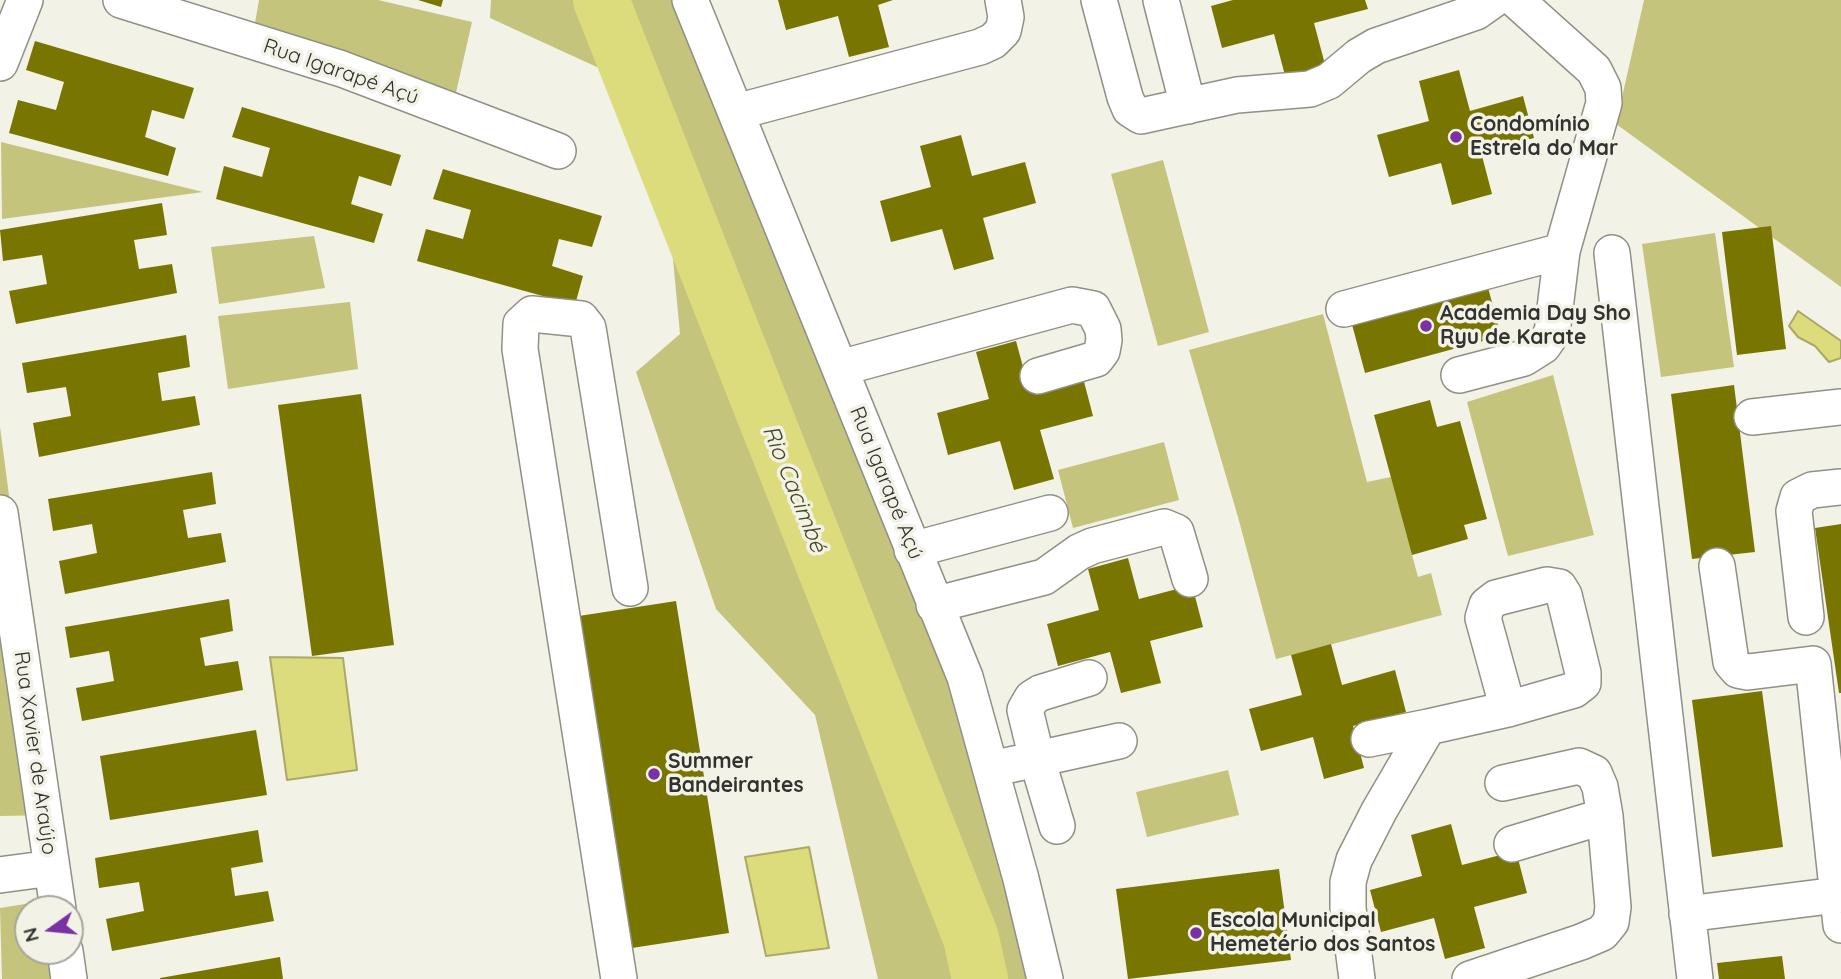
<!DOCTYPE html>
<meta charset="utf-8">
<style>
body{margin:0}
#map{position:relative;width:1841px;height:979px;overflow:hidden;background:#f2f2e7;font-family:Quicksand,sans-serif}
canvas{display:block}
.north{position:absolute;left:14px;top:895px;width:70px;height:70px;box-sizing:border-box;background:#f2f2e7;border:2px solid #a5a59d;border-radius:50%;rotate:255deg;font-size:19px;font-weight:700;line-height:28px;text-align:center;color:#32322e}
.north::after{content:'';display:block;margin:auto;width:24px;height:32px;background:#7a31a4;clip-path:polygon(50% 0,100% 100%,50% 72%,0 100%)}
</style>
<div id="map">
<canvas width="1841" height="979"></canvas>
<div class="north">N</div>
</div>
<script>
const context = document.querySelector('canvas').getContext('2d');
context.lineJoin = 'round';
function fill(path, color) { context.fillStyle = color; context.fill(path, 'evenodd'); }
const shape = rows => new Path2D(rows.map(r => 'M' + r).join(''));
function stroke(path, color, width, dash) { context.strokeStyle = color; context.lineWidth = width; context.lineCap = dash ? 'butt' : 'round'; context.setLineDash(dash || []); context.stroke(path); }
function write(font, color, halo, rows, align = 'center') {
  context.font = font + ' Quicksand,sans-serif'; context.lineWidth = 7; context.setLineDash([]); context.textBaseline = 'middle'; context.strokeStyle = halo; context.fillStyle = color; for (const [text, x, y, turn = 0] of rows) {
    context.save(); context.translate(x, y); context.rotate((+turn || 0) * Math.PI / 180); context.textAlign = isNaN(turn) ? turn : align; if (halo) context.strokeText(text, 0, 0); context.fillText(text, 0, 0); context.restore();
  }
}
const green = shape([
 [259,0,378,0,472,22,455,97,252,40],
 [491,0,574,0,599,68,490,18],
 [588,0,705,0,976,717,1035,979,878,979,815,715,716,609,636,372,680,334,667,195],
 [1644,0,1841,0,1841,287,1616,124],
 [1,142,203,192,2,219],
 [1163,160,1209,332,1158,346,1111,174],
 [1715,233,1734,367,1661,377,1642,244],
 [314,236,325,288,219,304,211,247],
 [350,302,358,369,228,389,218,316],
 [1323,314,1367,482,1391,477,1418,577,1431,573,1442,615,1276,659,1238,517,1189,350],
 [1553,375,1594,535,1508,556,1467,402],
 [0,427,51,815,0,816],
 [1164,442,1179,500,1073,528,1058,470],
 [1228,770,1239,815,1147,837,1136,792],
 [50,900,51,909,28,909,28,951,58,951,63,979,2,979,0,908]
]);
const water = shape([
 [1798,311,1841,341,1841,358,1829,362,1815,346,1798,337,1789,326,1798,311],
 [270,657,343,658,357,770,287,780,270,657],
 [809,847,829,948,766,956,745,857,809,847]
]);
const river = shape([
 [601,0,971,938,980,979]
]);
const building = shape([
 [418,0,443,0,441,7],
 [778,0,893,0,878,5,889,47,849,57,838,16,786,30],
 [1233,0,1365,0,1368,9,1314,23,1327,72,1287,83,1274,34,1222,48,1211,6],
 [35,41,194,88,184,119,152,110,145,137,176,148,168,176,9,133,18,100,56,110,64,82,26,70],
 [1459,70,1470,111,1523,96,1534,138,1481,152,1492,194,1452,205,1441,163,1389,177,1377,135,1429,121,1419,81],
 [242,107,401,155,391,186,359,176,351,204,383,214,374,243,216,199,224,166,262,177,270,148,232,137],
 [961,135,972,176,1025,162,1036,203,983,218,994,259,954,270,942,229,891,242,880,201,931,187,920,146],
 [443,169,602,216,592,247,559,239,552,266,583,276,575,305,417,261,426,229,463,239,471,210,433,199],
 [162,203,167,235,134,240,139,269,172,264,177,293,16,324,9,291,47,284,42,255,3,261,0,230],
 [1771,226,1786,349,1737,355,1722,232],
 [1486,280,1501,336,1365,373,1350,317],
 [186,335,190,367,158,373,162,401,195,396,200,425,39,457,33,423,71,416,66,387,27,393,22,363],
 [1016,341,1029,389,1082,374,1093,416,1040,430,1054,479,1014,490,1000,441,948,455,937,413,989,399,976,352],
 [1734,385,1755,552,1692,559,1671,394],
 [361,394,394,645,312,656,278,405],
 [1430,400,1437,427,1460,421,1487,519,1464,525,1468,539,1412,555,1374,415],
 [212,472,216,504,183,510,188,538,221,533,226,562,65,594,59,561,97,553,92,524,53,531,48,499],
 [1841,524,1841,693,1839,693,1815,528],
 [1128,558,1139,599,1192,585,1203,627,1150,641,1161,683,1121,693,1110,652,1058,666,1047,624,1099,610,1088,569],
 [229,599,233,631,200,638,205,666,238,661,243,690,82,721,76,688,114,681,109,651,70,658,65,627],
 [676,601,729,933,632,948,579,616],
 [1331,644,1342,685,1395,670,1406,712,1353,726,1364,768,1324,779,1313,737,1261,751,1249,709,1302,695,1291,655],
 [1762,691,1783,847,1712,857,1692,700],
 [256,730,267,795,110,820,100,756],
 [1451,824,1462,865,1516,851,1527,893,1474,907,1485,948,1445,959,1434,918,1381,932,1370,890,1422,876,1411,835],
 [258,830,263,862,231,868,235,896,268,891,274,921,112,951,106,919,144,911,139,882,99,888,95,858],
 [1279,869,1291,960,1128,979,1116,889],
 [1782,956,1785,979,1719,979,1717,963],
 [280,957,283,979,160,979,160,978]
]);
const minor = shape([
 [121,0,342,69,558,151],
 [690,0,965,677,1021,879,1045,979],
 [1099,0,1125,97,1130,109,1141,116,1237,95,1310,89,1329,81,1359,56,1376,46,1476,12,1493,0],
 [1161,0,1188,106],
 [0,63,25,0],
 [736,112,980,47,993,41,1003,31,1006,17,1003,0],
 [1612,253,1695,979],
 [1344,309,1562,251,1604,103,1603,88,1594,70,1516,0],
 [840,368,1072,305,1093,309,1103,329,1104,340,1102,351,1096,359,1038,376],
 [1459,375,1524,358,1543,346,1552,333,1562,251],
 [1752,417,1841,407],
 [0,513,58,909],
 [912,550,1050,513],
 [1717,566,1731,662,1738,670,1748,672,1813,664,1841,925],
 [934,605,1044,577,1079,552,1092,546,1164,527,1176,532,1190,579],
 [1806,617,1794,511,1798,497,1812,490,1841,487],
 [1369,739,1428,727],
 [991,769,1037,759,1025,710,1032,698,1040,693,1089,678],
 [1057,826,1037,759,1119,741],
 [1512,844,1605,816],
 [0,875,52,868],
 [1687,914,1837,895],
 [65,951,69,979],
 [619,979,520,349,521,324,532,314,581,319,588,328,630,588],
 [1357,979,1348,908,1348,882,1354,860,1379,811,1428,727,1508,709,1574,690,1583,683,1583,673,1564,595,1559,587,1547,585,1496,598,1487,605,1483,618,1508,709],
 [1470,979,1581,942,1602,933,1611,922,1613,907,1605,816,1600,787,1594,773,1579,766,1503,783]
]);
const markers = [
 [1456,137,7,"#7a31a4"],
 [1426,326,7,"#7a31a4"],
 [654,774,7,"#7a31a4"],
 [1196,933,7,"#7a31a4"]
];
const streetNames = [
 ["Rua Igarapé Açú",341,72,19],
 ["Rua Igarapé Açú",886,483,68],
 ["Rua Xavier de Araújo",35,753,82]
];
const poiNames = [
 ["Condomínio",1470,125],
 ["Estrela do Mar",1470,149],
 ["Academia Day Sho",1440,314],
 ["Ryu de Karate",1440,338],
 ["Summer",668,762],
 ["Bandeirantes",668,786],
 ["Escola Municipal",1210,921],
 ["Hemetério dos Santos",1210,945]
];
const waterNames = [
 ["Rio Cacimbé",794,489,68]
];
fill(green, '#c5c47c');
fill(water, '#dddc7d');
stroke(water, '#aaa965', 2);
stroke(river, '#dddc7d', 56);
fill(building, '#787601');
stroke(minor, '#909086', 38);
stroke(minor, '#fff', 35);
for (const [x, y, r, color] of markers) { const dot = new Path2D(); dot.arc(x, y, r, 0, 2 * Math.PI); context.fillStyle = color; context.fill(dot); stroke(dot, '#f2f2e7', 2.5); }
write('21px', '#32322e', '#f2f2e7', streetNames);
write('bold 21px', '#32322e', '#f2f2e7', poiNames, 'left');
write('italic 23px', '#484820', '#f2f2e7', waterNames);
</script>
